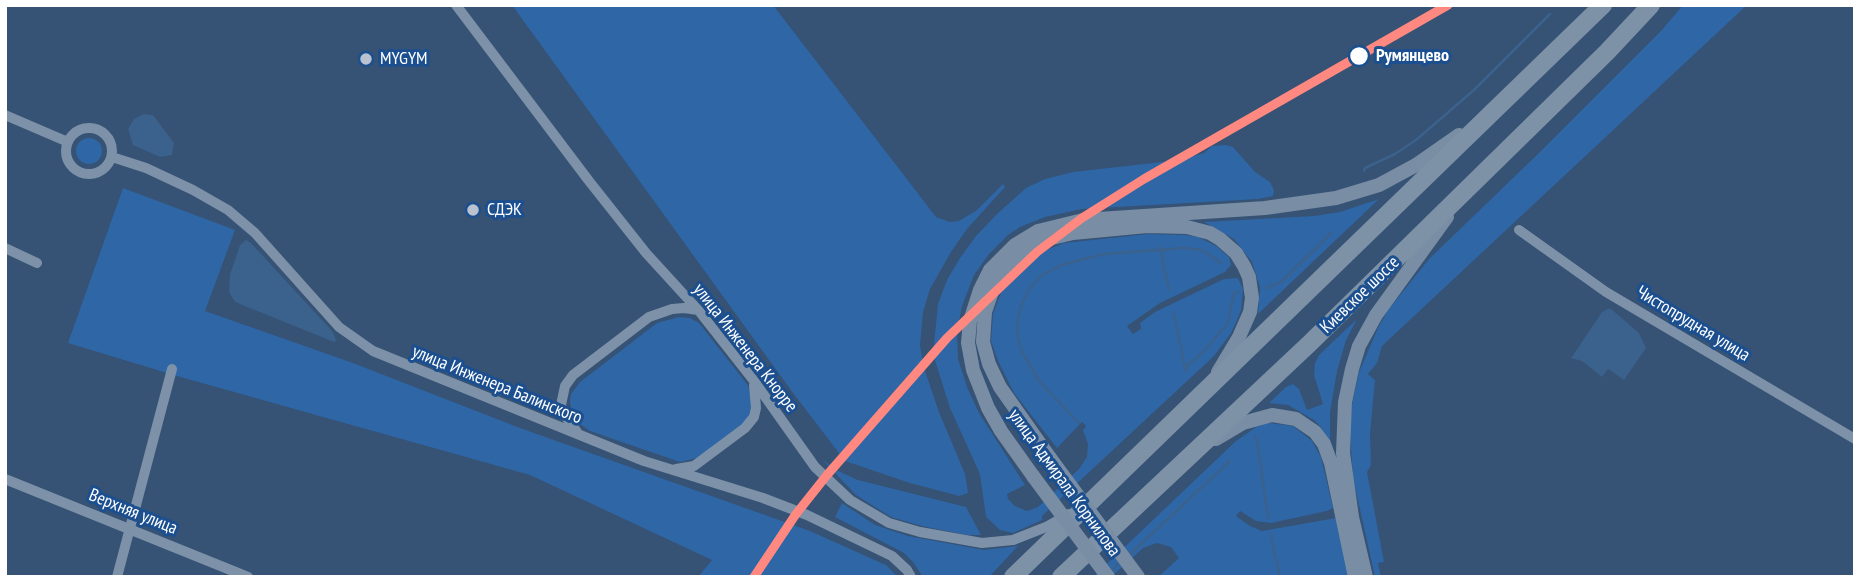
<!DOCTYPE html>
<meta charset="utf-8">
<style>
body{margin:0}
#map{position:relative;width:1860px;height:582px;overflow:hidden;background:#365274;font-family:"PT Sans Narrow",sans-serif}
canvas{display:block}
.frame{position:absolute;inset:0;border:7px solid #fff;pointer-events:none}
</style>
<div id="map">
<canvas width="1860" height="582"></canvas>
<div class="frame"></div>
</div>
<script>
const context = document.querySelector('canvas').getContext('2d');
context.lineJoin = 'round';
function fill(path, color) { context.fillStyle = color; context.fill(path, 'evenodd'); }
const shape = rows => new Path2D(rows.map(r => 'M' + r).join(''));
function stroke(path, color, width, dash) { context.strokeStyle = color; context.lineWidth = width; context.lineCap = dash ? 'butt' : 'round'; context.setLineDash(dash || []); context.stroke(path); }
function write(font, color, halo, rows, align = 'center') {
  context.font = font + ' "PT Sans Narrow",sans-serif'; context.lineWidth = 6; context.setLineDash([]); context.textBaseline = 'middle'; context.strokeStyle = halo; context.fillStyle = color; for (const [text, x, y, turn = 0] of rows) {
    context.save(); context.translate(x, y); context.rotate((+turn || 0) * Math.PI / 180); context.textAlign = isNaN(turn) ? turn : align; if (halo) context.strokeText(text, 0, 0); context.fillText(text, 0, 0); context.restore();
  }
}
const green = shape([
 [512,5,773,5,936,217,950,222,959,221,977,210,1003,184,1005,187,967,229,951,252,930,289,923,312,920,345,924,368,939,412,965,474,968,493,959,496,910,483,845,461,793,393],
 [1683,5,1747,5,1382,346,1377,363,1368,374,1375,380,1370,434,1371,465,1367,472,1384,562,1378,563,1381,577,1375,577,1353,478,1350,433,1352,405,1359,372,1378,328,1388,310,1429,259,1541,151,1661,31],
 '76 151a13 13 0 1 1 26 0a13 13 0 1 1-26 0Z',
 [1226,145,1233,147,1255,172,1270,182,1274,190,1273,196,1258,199,1082,209,1045,217,1020,227,1008,235,989,254,974,275,962,306,957,331,958,359,967,387,979,413,1025,485,1007,494,1008,499,1015,506,1027,511,1038,507,1079,469,1087,457,1088,444,1083,430,1086,426,1082,422,1057,448,1014,393,998,361,991,341,993,314,1002,290,1020,267,1036,254,1064,243,1148,234,1186,235,1198,237,1216,246,1229,257,1231,265,1225,272,1160,303,1127,326,1133,334,1141,329,1140,323,1155,312,1224,279,1238,278,1243,289,1241,310,1237,320,1231,333,1214,356,1042,516,1042,520,1013,533,1000,530,986,517,980,474,950,408,933,354,938,304,947,280,960,258,976,236,997,214,1026,188,1045,179,1073,172,1180,160,1204,153,1212,146],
 [123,188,235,230,205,311,353,363,520,428,810,531,886,565,898,577,698,577,712,560,530,475,177,376,68,343],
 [1379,199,1258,314,1260,287,1252,262,1234,239,1204,222,1314,216,1340,212],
 [679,317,690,318,699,323,747,384,752,394,753,406,750,416,743,424,697,458,680,462,590,431,577,422,572,416,570,401,571,394,580,382,657,323],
 [1357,319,1346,340,1337,371,1330,412,1330,445,1321,427,1314,420,1288,405,1269,403,1286,387,1293,384,1299,389,1307,410,1323,404,1314,375,1315,363,1319,355],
 [1268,423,1293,426,1312,441,1321,457,1333,508,1327,511,1271,523,1256,521,1240,511,1236,516,1250,526,1262,531,1336,518,1349,577,1158,577,1179,558,1171,547,1157,543,1143,548,1111,577,1093,577,1236,441,1256,427],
 [822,459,838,471,858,480,966,507,981,535,967,535,922,526,891,517,856,495],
 [842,503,875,525,908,536,984,550,1018,546,989,577,923,577,913,562,904,553,835,517]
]);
const water = shape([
 [143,114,153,115,174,143,172,155,160,157,133,145,128,129,134,119],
 [246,240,251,243,333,332,336,340,334,342,235,302,229,292,230,274,240,245],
 [1610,308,1639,333,1646,348,1624,380,1608,369,1602,377,1582,361,1571,358,1602,312]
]);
const stream = shape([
 [1364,171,1365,168,1395,154,1416,140,1474,90,1550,14],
 [1160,247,1169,290],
 [1266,288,1281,282,1332,232],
 [1174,314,1185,368],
 [1187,371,1185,368,1204,351,1227,324,1234,294,1238,291],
 [1079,423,1039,381,1021,350,1017,334,1018,318,1022,303,1029,289,1041,276,1061,265,1104,254,1184,248,1202,250,1221,263],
 [1254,436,1257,440,1268,518],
 [1270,534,1280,577],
 [1128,556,1230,461],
 [1110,572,1120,562]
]);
const street = shape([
 [456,5,589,181,646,253,699,311,754,381,815,467,850,500,889,523,920,532,982,543,1013,540,1046,527,1069,514],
 [5,115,68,142],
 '66 151a23 23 0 1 1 46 0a23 23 0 1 1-46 0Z',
 [112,157,146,168,193,190,228,210,255,233,339,327,373,351,644,461,763,498,807,515,892,556,907,570,911,577],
 [1519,230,1606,292,1855,439],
 [5,248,37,263],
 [577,432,563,413,561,405,565,386,573,375,649,317,672,309,684,308,698,310],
 [676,469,694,466,745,428,754,417,756,408,754,385],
 [5,479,248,577],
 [117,577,172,369]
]);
const secondary = shape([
 [1216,439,1243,423,1272,415,1296,419,1315,432,1324,444,1331,463,1355,577],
 [1050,458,1000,387,989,364,983,342,985,312,994,286,1006,269,1031,247,1052,238,1073,233,1147,226,1187,227,1210,233,1220,239,1236,253,1244,266,1249,277,1252,298,1250,312,1239,337,1218,372],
 [1033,476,1001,431,988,408,973,370,968,343,970,321,980,290,990,270,1015,245,1038,231,1083,220,1265,208,1336,198,1379,185,1416,165,1459,135],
 [1366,577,1352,517,1343,453,1345,402,1352,369,1359,346,1376,315,1447,217]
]);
const highway = shape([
 [1013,577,1603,5],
 [1061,577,1309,344,1607,52,1651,5]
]);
const secondaryBridge = shape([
 [1050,458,1138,577],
 [1033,476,1108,577]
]);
const metro1 = shape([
 [754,577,796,514,827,475,947,338,1037,252,1082,218,1144,179,1448,5]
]);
const markers = [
 [1359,56,10,"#fff"],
 [366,59,7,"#b9c2ce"],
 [473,210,7,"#b9c2ce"]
];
const stopNames = [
 ["Румянцево",1376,56]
];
const poiNames = [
 ["MYGYM",380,59],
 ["СДЭК",487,210]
];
const streetNames = [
 ["Киевское шоссе",1360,295,-44],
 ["Чистопрудная улица",1693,324,31],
 ["улица Инженера Кнорре",745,348,52],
 ["улица Инженера Балинского",497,385,22],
 ["улица Адмирала Корнилова",1064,483,54],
 ["Верхняя улица",133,512,22]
];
fill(green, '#2f66a5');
fill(water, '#3b618d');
stroke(stream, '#3b618d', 2.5);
stroke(street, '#7d92a8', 10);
stroke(secondary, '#798da4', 14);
stroke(highway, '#7e92a7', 18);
stroke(secondaryBridge, '#798da4', 14);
stroke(metro1, '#ff8980', 9);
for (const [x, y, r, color] of markers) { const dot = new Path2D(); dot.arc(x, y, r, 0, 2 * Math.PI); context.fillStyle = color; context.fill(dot); stroke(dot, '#1b4f8f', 2.5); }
write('bold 18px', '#fff', '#1b4f8f', stopNames, 'left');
write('18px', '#fff', '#1b4f8f', poiNames, 'left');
write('18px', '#fff', '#1b4f8f', streetNames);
</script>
